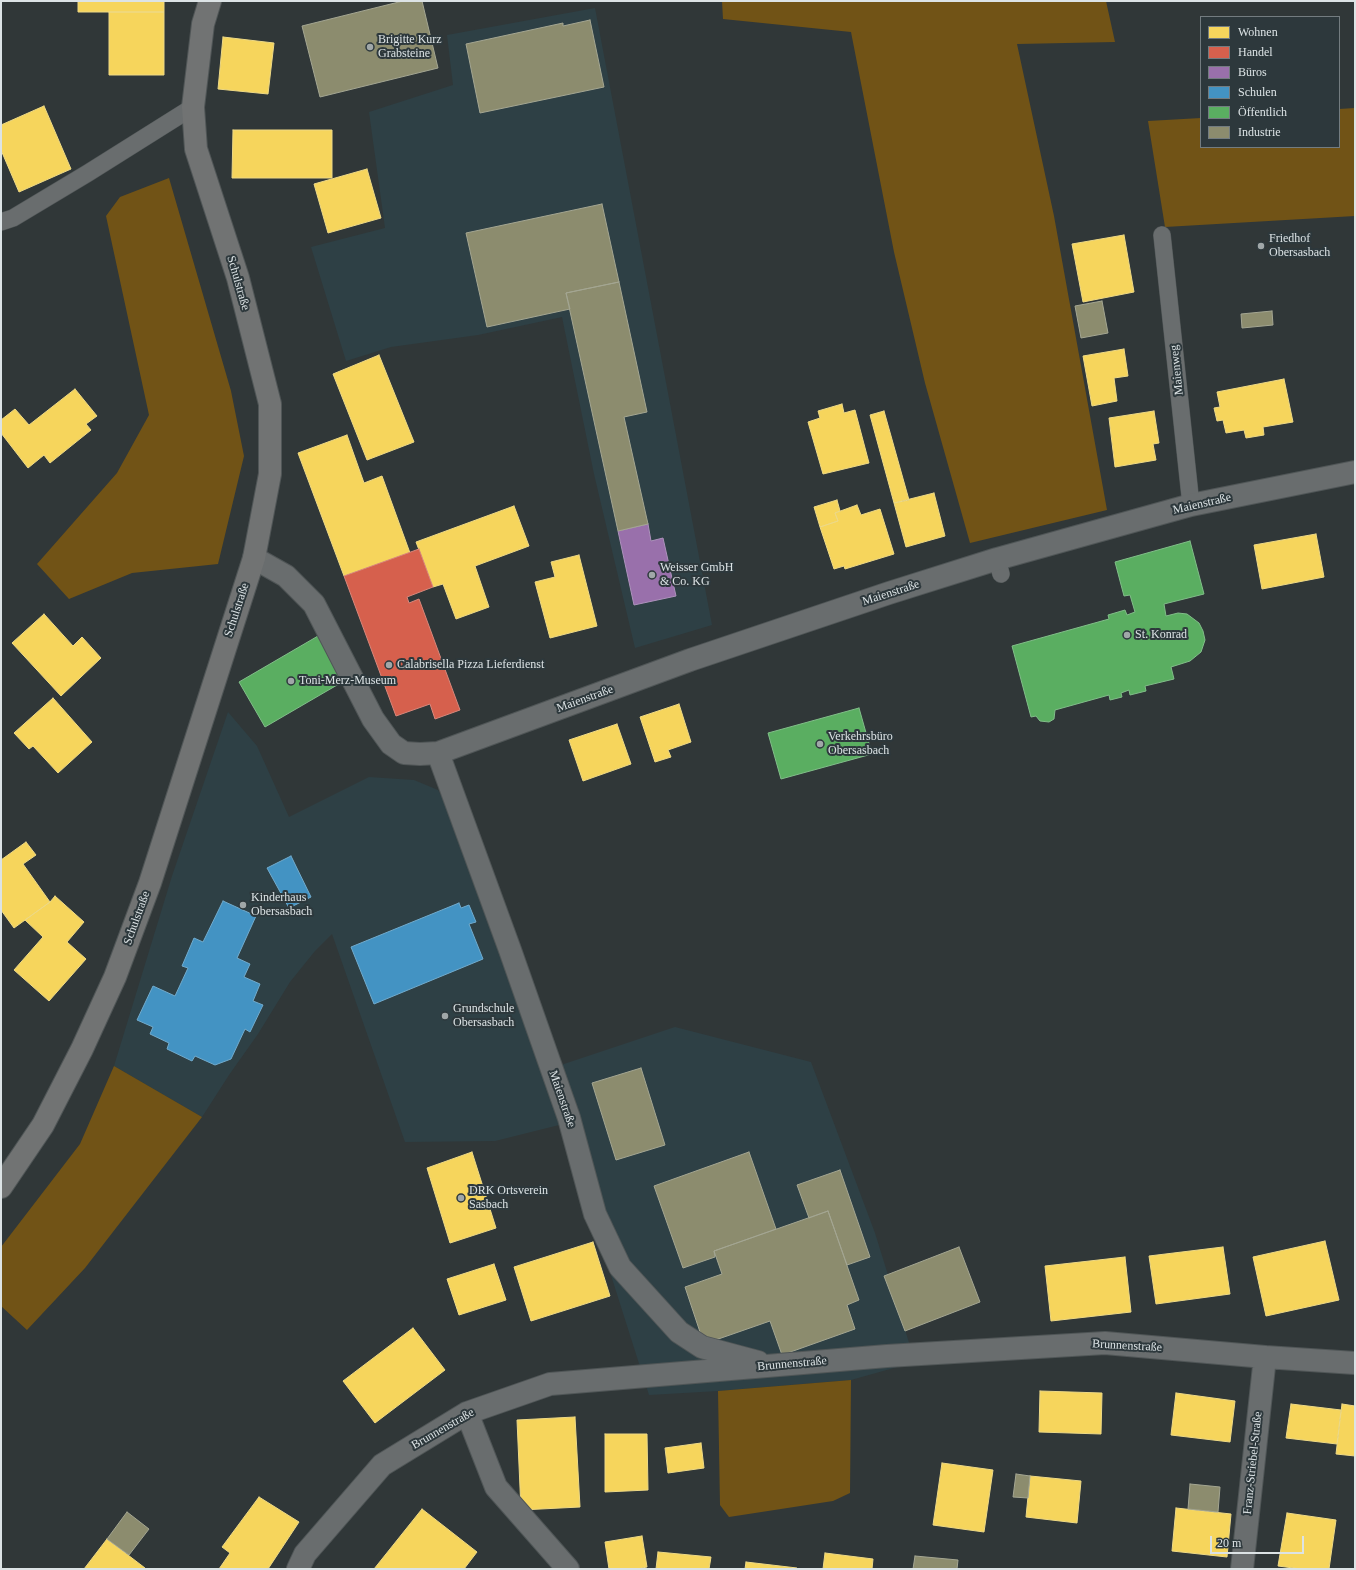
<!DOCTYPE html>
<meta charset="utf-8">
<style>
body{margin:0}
#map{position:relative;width:1356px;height:1570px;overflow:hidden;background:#303738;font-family:Georgia,serif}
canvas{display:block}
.frame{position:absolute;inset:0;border:2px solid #dce3e5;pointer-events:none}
.legend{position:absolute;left:1200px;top:16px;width:140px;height:132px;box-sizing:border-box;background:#2d383c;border:1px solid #737c80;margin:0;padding:5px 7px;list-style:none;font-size:12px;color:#dce3e5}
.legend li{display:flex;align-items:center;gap:8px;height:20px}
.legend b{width:20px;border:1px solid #737c80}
.scale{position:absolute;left:1210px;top:1536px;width:94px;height:18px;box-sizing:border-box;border:2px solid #dce3e5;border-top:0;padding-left:5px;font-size:12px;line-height:14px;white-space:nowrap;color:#dce3e5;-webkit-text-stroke:3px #2d383c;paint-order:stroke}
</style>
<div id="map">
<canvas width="1356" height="1570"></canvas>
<div class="frame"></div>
<ul class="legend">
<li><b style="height:11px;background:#f6d55c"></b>Wohnen</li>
<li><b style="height:11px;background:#d6604d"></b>Handel</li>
<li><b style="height:11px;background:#9970ab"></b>Büros</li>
<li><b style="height:11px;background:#4393c3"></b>Schulen</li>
<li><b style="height:11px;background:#5aae61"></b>Öffentlich</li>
<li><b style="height:11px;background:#8c8c6e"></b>Industrie</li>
</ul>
<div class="scale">20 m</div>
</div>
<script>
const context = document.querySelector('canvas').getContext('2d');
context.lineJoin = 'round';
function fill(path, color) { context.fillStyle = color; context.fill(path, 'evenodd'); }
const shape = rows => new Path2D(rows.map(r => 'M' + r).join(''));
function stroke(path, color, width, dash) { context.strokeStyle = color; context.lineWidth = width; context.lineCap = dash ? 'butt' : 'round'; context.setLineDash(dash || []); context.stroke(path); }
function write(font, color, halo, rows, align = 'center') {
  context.font = font + ' Georgia,serif'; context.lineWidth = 4; context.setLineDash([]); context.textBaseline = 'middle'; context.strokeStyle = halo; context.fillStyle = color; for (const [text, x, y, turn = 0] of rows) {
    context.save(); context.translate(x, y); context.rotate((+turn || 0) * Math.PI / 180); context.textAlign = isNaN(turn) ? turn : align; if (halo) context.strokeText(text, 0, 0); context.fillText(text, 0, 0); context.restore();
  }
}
const built = shape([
 [595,8,712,625,635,648,594,474,562,317,478,335,391,347,346,361,311,247,385,228,369,112,453,85,447,35],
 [228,712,257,746,289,817,369,777,414,780,438,790,464,835,558,1066,675,1027,811,1062,875,1233,915,1362,851,1380,718,1391,649,1395,563,1124,495,1141,405,1142,332,934,315,951,290,982,258,1034,229,1075,202,1117,114,1066,172,876]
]);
const green = shape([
 [722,1,1106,1,1115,42,1017,44,1054,216,1107,510,970,543,925,383,894,252,851,32,723,19],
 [1355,108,1355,216,1165,227,1148,121,1201,118,1201,147,1339,147,1339,109],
 [169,178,231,391,244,456,218,564,132,573,69,599,37,564,117,473,149,415,106,216,120,197],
 [114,1066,202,1117,85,1268,27,1330,1,1306,1,1247,80,1144],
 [851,1380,850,1493,833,1501,729,1517,720,1505,718,1391]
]);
const homes = shape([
 [78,1,164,1,164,12,78,12,78,1],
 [109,12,164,12,164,75,109,75,109,12],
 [223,37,274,43,268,94,218,89,223,37],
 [44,106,71,169,19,192,1,150,1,125,44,106],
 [233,130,332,130,332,178,232,178,233,130],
 [367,169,381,218,328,233,314,184,367,169],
 [1124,235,1134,292,1083,302,1072,244,1124,235],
 [1124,349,1128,376,1114,378,1117,401,1092,406,1083,356,1124,349],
 [379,355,414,442,367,460,333,374,379,355],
 [1284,379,1293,422,1263,427,1264,435,1246,438,1244,430,1226,433,1223,420,1217,421,1214,408,1220,407,1217,392,1284,379],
 [75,389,97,416,86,424,91,430,50,463,44,455,28,468,1,433,1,420,15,409,29,425,75,389],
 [842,404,844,413,855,410,869,463,823,474,808,422,820,418,818,411,842,404],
 [884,411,909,500,894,503,870,415,884,411],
 [1154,411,1159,443,1153,444,1156,460,1115,467,1109,418,1154,411],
 [347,435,364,483,382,476,410,553,344,576,298,453,347,435],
 [934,493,945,536,906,547,894,503,934,493],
 [837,500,840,511,835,513,838,521,820,527,814,507,837,500],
 [857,505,861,515,880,509,894,554,845,569,844,566,834,569,820,527,838,521,835,513,857,505],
 [514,506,529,546,475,566,489,607,456,619,443,584,433,587,416,542,514,506],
 [1316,534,1324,577,1262,589,1254,545,1316,534],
 [579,555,597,626,550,638,535,582,555,577,551,562,579,555],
 [44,614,73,646,82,637,101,658,61,696,12,643,44,614],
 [53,698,92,742,58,773,33,746,29,749,14,733,53,698],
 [679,704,691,742,668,750,671,757,655,762,640,717,679,704],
 [617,724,631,764,583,781,569,740,617,724],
 [26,842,36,855,23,864,50,902,14,928,1,910,1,860,26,842],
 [55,896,84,922,67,942,86,959,49,1001,14,970,43,937,25,920,50,902,55,896],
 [472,1152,496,1228,450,1243,427,1168,472,1152],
 [1325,1241,1339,1300,1266,1316,1253,1257,1325,1241],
 [593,1242,610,1296,531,1321,514,1267,593,1242],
 [1223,1247,1230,1294,1156,1304,1149,1256,1223,1247],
 [1125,1257,1131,1312,1051,1321,1045,1266,1125,1257],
 [494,1264,506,1300,459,1315,447,1279,494,1264],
 [413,1328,445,1370,375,1423,343,1381,413,1328],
 [1040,1391,1102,1393,1101,1434,1039,1432,1040,1391],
 [1176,1393,1235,1401,1230,1442,1171,1435,1176,1393],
 [1291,1404,1341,1410,1337,1444,1286,1438,1291,1404],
 [1342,1404,1355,1406,1355,1456,1336,1454,1342,1404],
 [575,1417,580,1507,521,1510,517,1420,575,1417],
 [605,1434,647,1434,648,1490,605,1492,605,1434],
 [701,1443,704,1468,668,1473,665,1448,701,1443],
 [942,1463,993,1470,984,1532,933,1525,942,1463],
 [1030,1476,1081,1481,1077,1523,1026,1517,1030,1476],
 [259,1497,299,1522,268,1569,219,1569,230,1553,222,1547,259,1497],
 [1176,1508,1231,1514,1227,1557,1172,1551,1176,1508],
 [422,1509,477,1552,464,1569,374,1569,422,1509],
 [1287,1513,1336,1520,1329,1569,1301,1569,1278,1566,1287,1513],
 [642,1536,647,1567,637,1569,609,1569,605,1542,642,1536],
 [107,1539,145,1568,144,1569,84,1569,107,1539],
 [658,1552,711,1557,709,1569,656,1569,658,1552],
 [825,1553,873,1559,872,1569,823,1569,825,1553],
 [746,1562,797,1568,797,1569,745,1569,746,1562]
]);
const shops = shape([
 [419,549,433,587,407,597,409,603,419,599,460,710,435,719,430,704,396,716,344,576,419,549]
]);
const offices = shape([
 [648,524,651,541,663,538,676,596,634,605,618,531,648,524]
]);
const schools = shape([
 [291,856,311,897,289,908,267,868,291,856],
 [223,901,256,916,237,958,250,964,244,977,260,984,253,1001,263,1005,250,1032,245,1029,231,1059,215,1065,195,1056,192,1061,167,1049,169,1043,150,1034,153,1027,137,1020,153,986,175,996,188,968,182,966,194,938,203,942,223,901],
 [459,903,461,908,469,905,476,922,469,924,483,959,374,1004,351,947,459,903]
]);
const public = shape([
 [1190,541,1204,594,1164,604,1166,616,1178,613,1187,614,1199,623,1203,631,1205,640,1201,652,1190,661,1171,667,1174,679,1145,686,1146,691,1130,695,1129,690,1121,693,1122,697,1110,700,1109,695,1055,710,1054,719,1049,722,1040,721,1036,716,1031,717,1012,646,1109,619,1108,615,1125,610,1127,615,1135,612,1130,595,1124,596,1115,562,1190,541],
 [318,636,344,681,265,727,239,682,318,636],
 [859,708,872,754,781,779,768,733,859,708]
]);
const industry = shape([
 [403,1,422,1,438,68,320,97,302,26,403,1],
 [590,20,604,87,480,113,466,44,563,23,563,26,590,20],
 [602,204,619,282,566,293,570,309,487,327,466,233,602,204],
 [619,282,647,412,624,417,648,524,618,531,566,293,619,282],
 [1102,301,1108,333,1081,338,1075,306,1102,301],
 [1272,311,1273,325,1242,328,1241,314,1272,311],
 [641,1068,665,1145,616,1160,592,1083,641,1068],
 [749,1152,776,1229,714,1251,715,1257,683,1268,654,1186,749,1152],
 [840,1170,870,1257,847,1265,828,1211,809,1218,797,1185,840,1170],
 [828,1211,859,1300,847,1305,855,1329,782,1355,770,1321,704,1344,685,1287,722,1274,714,1251,828,1211],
 [959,1247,980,1302,905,1331,884,1276,959,1247],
 [1016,1474,1030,1476,1028,1498,1013,1497,1016,1474],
 [1190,1484,1220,1487,1218,1512,1188,1509,1190,1484],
 [127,1512,149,1529,129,1555,107,1539,127,1512],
 [915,1556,958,1560,957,1569,913,1569,915,1556]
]);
const lane = shape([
 [1,222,13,218,88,173,193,107],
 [1162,235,1191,505],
 [997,559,1001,574]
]);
const street = shape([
 [254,558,286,576,314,604,373,719,391,744,404,753,420,754,438,753,690,660,889,593,997,559,1191,505,1355,472],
 [438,753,510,950,569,1118,595,1214,620,1267,679,1332,702,1347,758,1362],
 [467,1413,496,1487,568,1569],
 [298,1569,305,1554,382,1465,467,1413,550,1384,887,1356,1105,1343,1265,1357,1355,1363],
 [1242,1569,1265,1357]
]);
const secondary = shape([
 [1,1187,43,1125,82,1049,115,977,150,883,254,558,270,474,270,404,238,278,196,149,193,107,203,24,210,1]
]);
const markers = [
 [370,47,4,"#a0a7a8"],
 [1261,246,4,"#a0a7a8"],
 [652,575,4,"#a0a7a8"],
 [1127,635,4,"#a0a7a8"],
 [389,665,4,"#a0a7a8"],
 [291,681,4,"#a0a7a8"],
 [820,744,4,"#a0a7a8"],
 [243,905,4,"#a0a7a8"],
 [445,1016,4,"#a0a7a8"],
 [461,1198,4,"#a0a7a8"]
];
const poiNames = [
 ["Brigitte Kurz",378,40],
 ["Grabsteine",378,54],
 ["Friedhof",1269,239],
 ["Obersasbach",1269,253],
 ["Weisser GmbH",660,568],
 ["& Co. KG",660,582],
 ["St. Konrad",1135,635],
 ["Calabrisella Pizza Lieferdienst",397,665],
 ["Toni-Merz-Museum",299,681],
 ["Verkehrsbüro",828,737],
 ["Obersasbach",828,751],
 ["Kinderhaus",251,898],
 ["Obersasbach",251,912],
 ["Grundschule",453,1009],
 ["Obersasbach",453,1023],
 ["DRK Ortsverein",469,1191],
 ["Sasbach",469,1205]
];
const streetNames = [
 ["Schulstraße",238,283,74],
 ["Maienweg",1177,370,-96],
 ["Maienstraße",1202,504,-13],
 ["Maienstraße",891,593,-18],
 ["Schulstraße",237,610,-72],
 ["Maienstraße",585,699,-20],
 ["Schulstraße",137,918,-70],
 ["Maienstraße",562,1099,71],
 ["Brunnenstraße",1127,1346,3],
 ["Brunnenstraße",792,1364,-5],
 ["Brunnenstraße",443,1429,-30],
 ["Franz-Striebel-Straße",1253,1463,-84]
];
fill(built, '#2e4045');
fill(green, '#715316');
fill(homes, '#f6d55c');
stroke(homes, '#eed985', 1);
fill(shops, '#d6604d');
stroke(shops, '#d8877b', 1);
fill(offices, '#9970ab');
stroke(offices, '#ad92bc', 1);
fill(schools, '#4393c3');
stroke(schools, '#71abcd', 1);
fill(public, '#5aae61');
stroke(public, '#81be89', 1);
fill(industry, '#8c8c6e');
stroke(industry, '#a4a692', 1);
stroke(lane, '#505657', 18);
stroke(street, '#505657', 24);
stroke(secondary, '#505657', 24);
stroke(lane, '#696d6e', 17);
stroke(street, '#696d6e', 22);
stroke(secondary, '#717373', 22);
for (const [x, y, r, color] of markers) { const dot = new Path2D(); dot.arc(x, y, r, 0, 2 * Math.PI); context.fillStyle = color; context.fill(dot); stroke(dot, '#2d383c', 1.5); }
write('12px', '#dce3e5', '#2d383c', poiNames, 'left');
write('12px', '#dce3e5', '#2d383c', streetNames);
</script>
